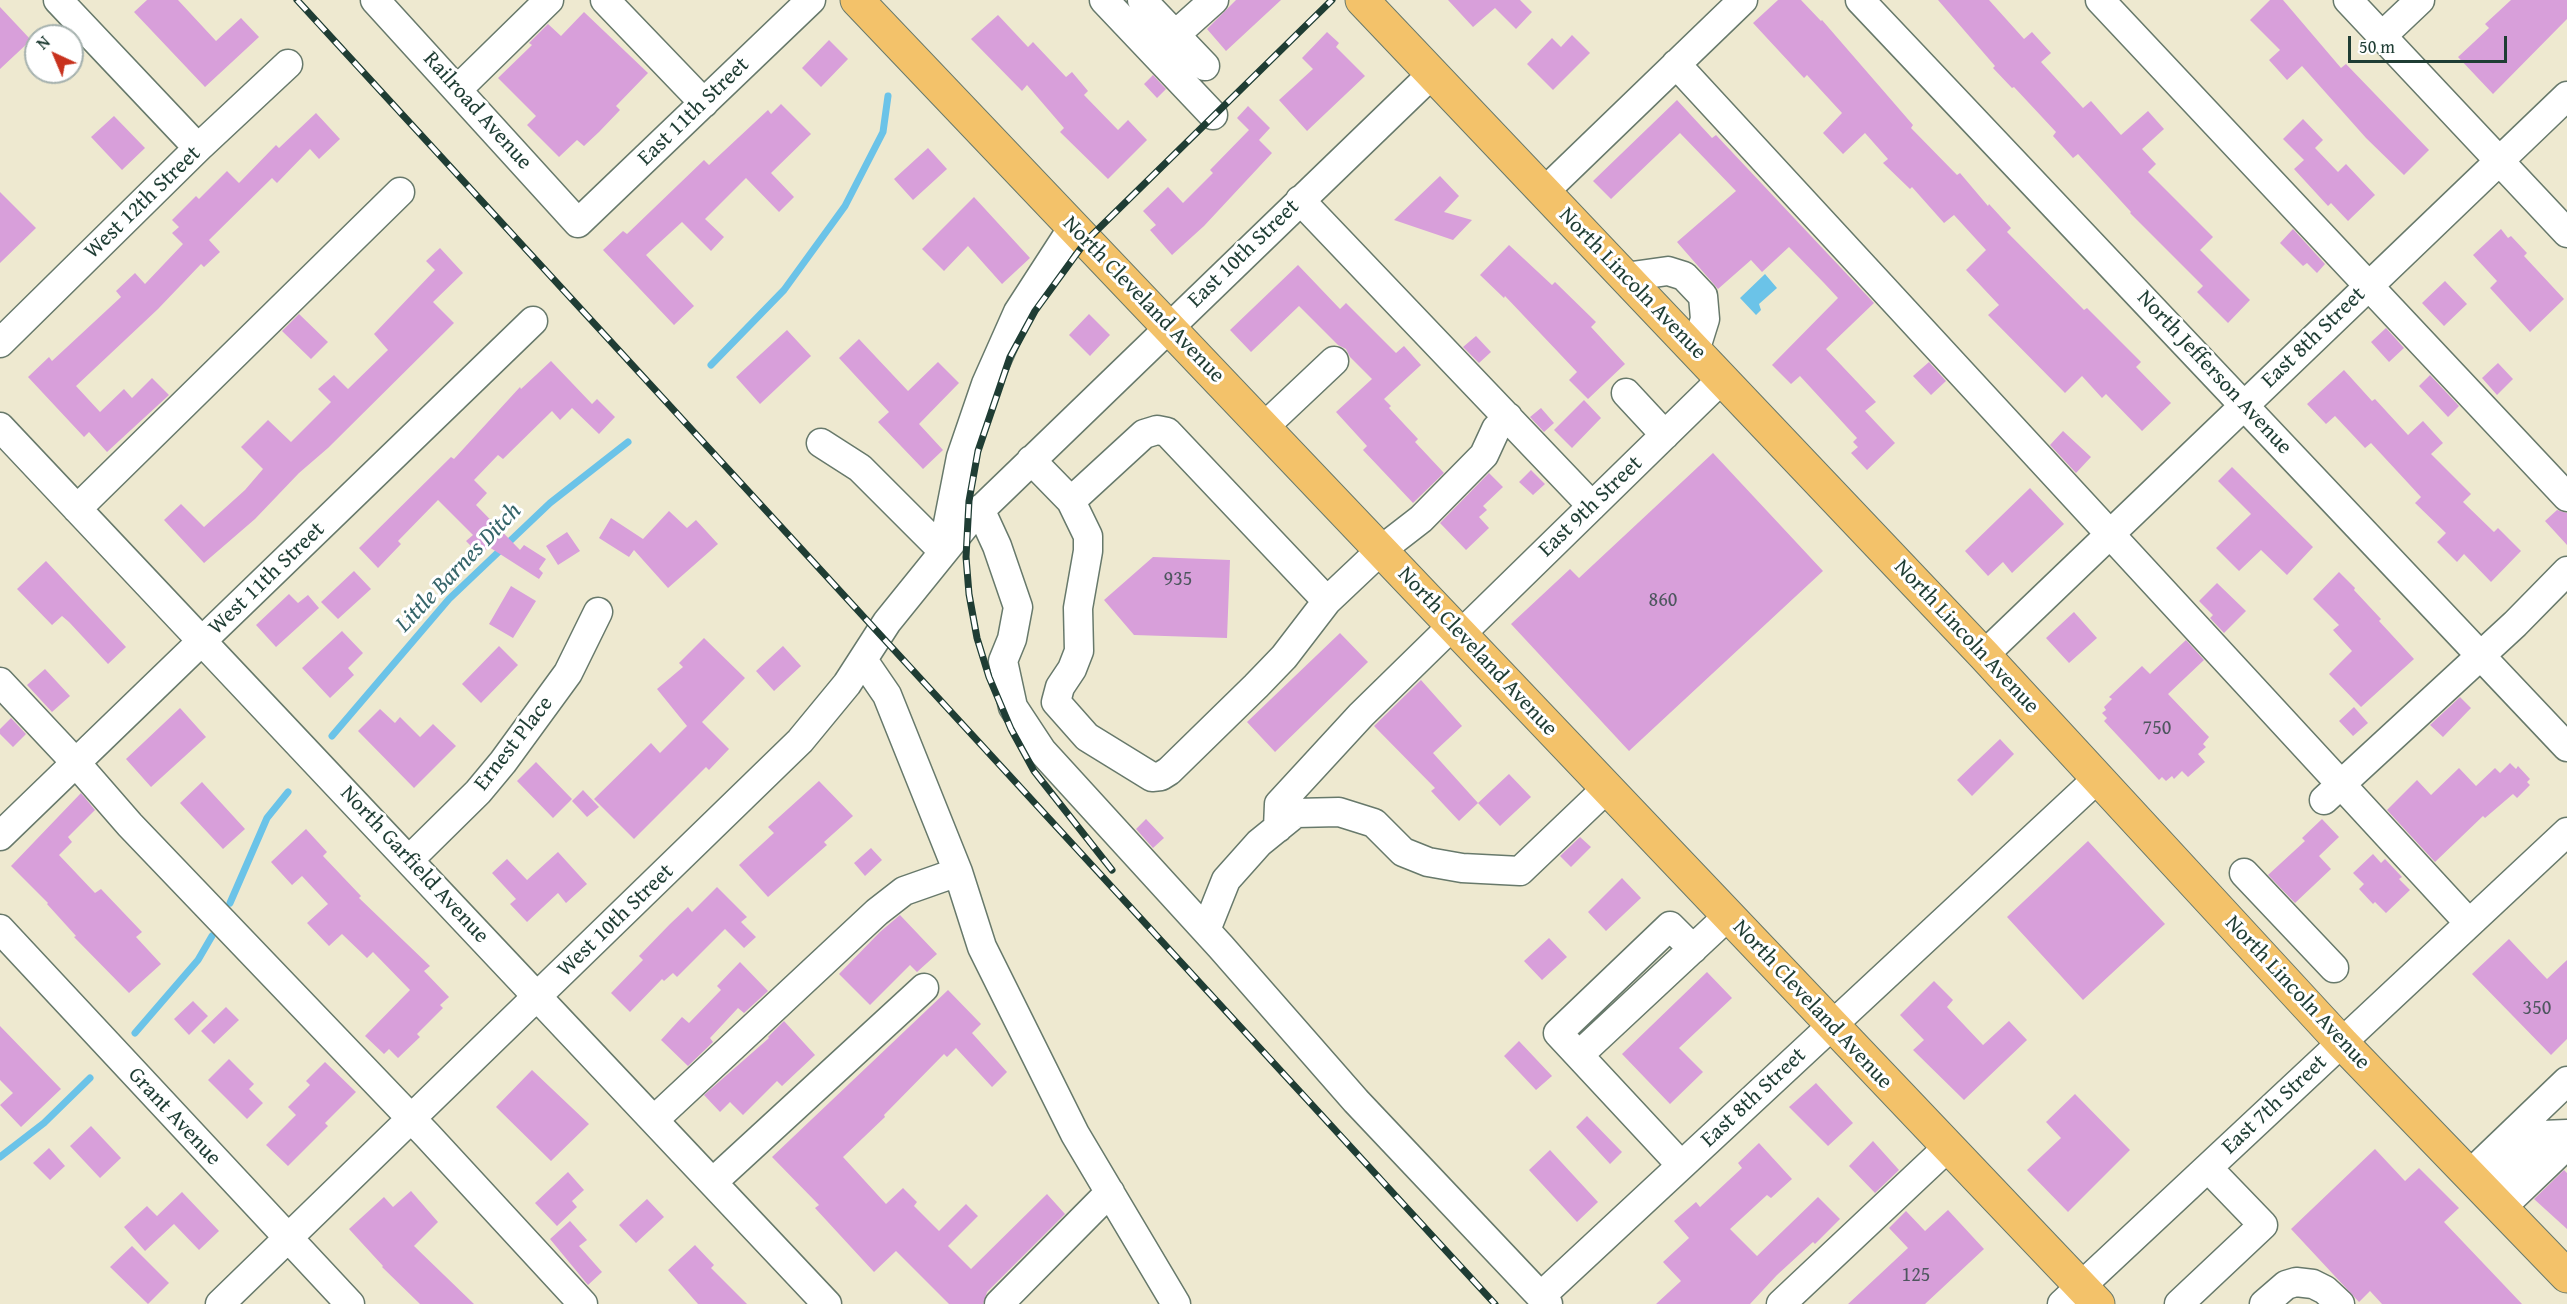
<!DOCTYPE html>
<style>
body{margin:0}
#map{position:relative;width:2567px;height:1304px;overflow:hidden;background:#eee9d0;font-family:"Gentium Book Plus",serif}
canvas{display:block}
.north{position:absolute;left:24px;top:24px;width:60px;height:60px;box-sizing:border-box;background:#fff;border:2px solid #a5b1ae;border-radius:50%;rotate:316deg;font-size:16px;font-weight:700;line-height:24px;text-align:center;color:#1f3d34}
.north::after{content:'';display:block;margin:auto;width:21px;height:27px;background:#c8321e;clip-path:polygon(50% 0,100% 100%,50% 72%,0 100%)}
.scale{position:absolute;left:2348px;top:36px;width:159px;height:27px;box-sizing:border-box;border:3px solid #1f3d34;border-top:0;padding-left:8px;font-size:18px;line-height:21px;white-space:nowrap;color:#1f3d34;-webkit-text-stroke:4px #fff;paint-order:stroke}
</style>
<div id="map">
<canvas width="2567" height="1304"></canvas>
<div class="north">N</div>
<div class="scale">50 m</div>
</div>
<script>
const context = document.querySelector('canvas').getContext('2d');
context.lineJoin = 'round';
function fill(path, color) { context.fillStyle = color; context.fill(path, 'evenodd'); }
const shape = rows => new Path2D(rows.map(r => 'M' + r).join(''));
function stroke(path, color, width, dash) { context.strokeStyle = color; context.lineWidth = width; context.lineCap = dash ? 'butt' : 'round'; context.setLineDash(dash || []); context.stroke(path); }
function write(font, color, halo, rows, align = 'center') {
  context.font = font + ' "Gentium Book Plus",serif'; context.lineWidth = 6; context.setLineDash([]); context.textBaseline = 'middle'; context.strokeStyle = halo; context.fillStyle = color; for (const [text, x, y, turn = 0] of rows) {
    context.save(); context.translate(x, y); context.rotate((+turn || 0) * Math.PI / 180); context.textAlign = isNaN(turn) ? turn : align; if (halo) context.strokeText(text, 0, 0); context.fillText(text, 0, 0); context.restore();
  }
}
const water = shape([
 [1765,274,1777,288,1759,304,1761,310,1756,315,1740,298]
]);
const stream = shape([
 [711,365,784,290,845,206,883,132,888,96],
 [332,736,449,599,550,503,628,442],
 [230,903,267,818,288,792],
 [135,1033,198,960,212,936],
 [0,1157,44,1123,90,1078]
]);
const building = shape([
 [147,0,178,0,216,41,241,18,259,37,205,87,134,12],
 [1236,0,1281,0,1226,51,1207,29],
 [1448,0,1520,0,1532,12,1516,29,1495,8,1473,27],
 [1778,0,1801,0,1821,21,1822,20,1913,125,1911,128,1957,175,1960,173,1988,206,1989,204,2011,228,2007,232,2084,310,2087,308,2141,362,2136,367,2171,403,2142,431,2106,394,2102,398,2082,376,2065,393,1988,315,1999,305,1966,270,1986,250,1954,215,1944,223,1912,187,1910,189,1883,163,1888,159,1865,133,1843,154,1823,133,1842,113,1807,75,1804,78,1753,23],
 [1938,0,1989,0,2024,39,2032,32,2051,53,2041,62,2083,108,2091,101,2121,135,2148,111,2164,129,2142,149,2156,164,2148,172,2213,237,2200,250,2250,300,2228,323,2197,292,2203,286,2130,213,2131,212,2078,154,2073,158,2053,136,2056,132,2014,87,2012,88,1993,68,1995,66],
 [2270,0,2283,0,2341,68,2346,64,2429,150,2404,175,2366,138,2302,66,2287,80,2269,60,2280,50,2250,20],
 [2511,0,2567,0,2567,19,2493,94,2458,57,2489,28,2485,24],
 [0,7,31,40,0,69],
 [584,12,648,73,616,106,620,110,599,132,584,146,577,140,559,157,527,125,536,116,498,78,532,45,529,43,548,24,561,36],
 [998,15,1028,47,1033,42,1066,77,1072,72,1088,91,1084,95,1118,130,1128,120,1147,140,1108,179,1060,132,1064,128,1027,85,1022,91,971,39],
 [1327,32,1339,43,1336,47,1365,76,1307,131,1279,100,1313,69,1302,58],
 [1572,35,1590,53,1553,90,1527,64,1552,38,1561,47],
 [829,40,848,59,821,87,802,68],
 [1153,75,1166,89,1157,98,1144,84],
 [1677,100,1712,138,1716,135,1874,303,1826,349,1876,402,1865,411,1895,443,1867,470,1851,453,1858,447,1853,442,1857,438,1800,376,1791,384,1772,365,1838,298,1824,283,1789,247,1762,272,1751,260,1718,289,1677,242,1736,191,1680,133,1611,199,1593,181],
 [781,104,811,134,771,173,794,197,779,212,746,178,705,219,724,237,711,251,682,222,646,255,694,306,674,325,603,250,623,231,627,234,704,160,709,165,768,110,771,114],
 [1248,106,1270,128,1259,140,1272,153,1204,226,1172,255,1150,230,1156,225,1143,211,1168,187,1183,203,1213,173,1210,170,1249,130,1237,118],
 [316,113,340,139,319,159,310,149,277,183,272,178,209,240,220,252,204,267,201,264,158,309,76,386,100,412,124,389,132,398,152,378,169,395,107,452,89,432,84,437,28,377,49,357,52,361,121,297,116,291,135,273,145,284,183,244,172,233,179,227,172,220,196,196,199,199,227,171,239,183,276,145,279,148],
 [114,116,145,148,122,170,91,137],
 [2303,119,2323,140,2315,148,2338,172,2346,164,2375,195,2348,221,2331,203,2328,206,2294,169,2304,160,2283,139],
 [928,148,947,169,913,200,894,179],
 [1440,176,1459,196,1444,212,1472,220,1453,240,1394,220],
 [0,192,36,228,0,263],
 [974,197,1030,258,1002,284,968,246,944,271,922,249],
 [2293,229,2325,264,2317,273,2307,263,2303,266,2280,243],
 [2501,229,2508,238,2511,236,2527,253,2524,256,2564,299,2530,332,2490,288,2497,281,2473,255],
 [1509,245,1552,285,1555,282,1596,322,1591,327,1625,364,1588,399,1569,380,1577,372,1505,296,1504,298,1480,275],
 [440,248,463,273,433,302,454,323,328,448,299,473,255,519,204,563,164,520,181,504,204,527,245,490,263,469,241,447,268,420,291,442,331,402,318,389,334,375,348,389,388,350,374,334,435,270,426,261],
 [1298,265,1340,309,1346,303,1396,353,1404,346,1421,365,1384,399,1391,406,1389,408,1418,439,1415,442,1444,473,1413,503,1363,450,1367,446,1336,412,1372,379,1350,357,1346,349,1338,345,1299,306,1251,352,1230,330],
 [2445,281,2467,304,2444,326,2422,303],
 [299,314,328,342,311,359,282,331],
 [1089,314,1110,335,1090,356,1069,335],
 [2386,328,2404,348,2389,362,2371,342],
 [787,330,811,356,760,404,736,377],
 [1476,336,1491,352,1479,363,1463,347],
 [859,339,908,391,938,362,959,383,919,424,943,450,923,469,878,422,889,412,839,358],
 [551,361,592,404,597,399,615,417,599,434,572,408,560,420,552,411,503,459,498,455,474,480,487,493,476,505,520,550,524,545,546,559,539,569,543,573,539,579,489,547,480,555,466,541,473,535,438,500,398,541,401,544,378,568,359,548,451,457,454,459,520,387,521,389],
 [1929,362,1946,381,1931,395,1913,376],
 [2498,363,2513,379,2497,395,2482,378],
 [2344,370,2372,401,2375,399,2408,435,2423,421,2443,443,2431,454,2471,494,2463,502,2494,532,2498,528,2521,551,2491,582,2464,554,2457,562,2437,542,2446,533,2415,503,2421,497,2371,443,2365,448,2335,416,2326,424,2307,404],
 [2430,375,2459,406,2448,417,2419,386],
 [1584,400,1601,418,1572,448,1554,430],
 [1541,408,1554,423,1544,432,1530,417],
 [2063,431,2091,457,2076,473,2050,445],
 [1713,453,1823,571,1629,751,1511,624,1570,569,1579,578],
 [2232,467,2313,547,2287,575,2261,550,2239,571,2216,548,2251,514,2218,481],
 [1531,470,1545,484,1533,495,1519,482],
 [1489,473,1503,487,1483,506,1487,510,1479,517,1489,528,1466,550,1440,523],
 [2030,488,2064,524,2012,573,2003,562,1988,576,1965,551],
 [2557,510,2567,513,2567,545,2545,521],
 [669,511,687,528,696,520,718,544,668,588,634,550,629,557,599,538,611,518,643,539],
 [567,532,580,551,558,565,546,546],
 [1153,557,1230,560,1227,638,1134,635,1104,600],
 [46,561,126,647,108,664,69,622,62,616,52,625,17,589],
 [354,571,371,589,338,619,321,602],
 [2339,572,2355,588,2354,590,2381,619,2379,621,2414,659,2361,707,2329,674,2352,651,2333,630,2339,625,2313,599],
 [2217,583,2246,611,2224,633,2210,618,2213,615,2199,601],
 [511,586,536,601,513,638,489,624],
 [289,594,298,603,308,595,319,608,276,647,256,625],
 [2074,612,2097,638,2069,663,2046,638],
 [342,631,363,653,348,668,354,675,330,698,302,668],
 [1340,633,1368,662,1275,752,1247,722],
 [704,638,745,678,702,722,729,749,709,770,706,767,634,839,594,799,651,743,660,753,687,726,657,689,683,667,679,663],
 [2186,640,2204,660,2168,694,2209,737,2203,744,2206,747,2198,754,2205,762,2188,777,2182,771,2174,779,2172,776,2166,781,2162,777,2159,780,2104,721,2107,718,2102,713,2106,710,2104,707,2112,699,2109,697,2142,666,2150,674],
 [499,646,518,665,481,703,462,684],
 [783,646,801,666,774,691,756,671],
 [45,669,70,696,52,712,27,685],
 [1421,680,1462,726,1433,753,1478,803,1459,821,1431,791,1435,788,1374,726],
 [2460,697,2471,708,2443,737,2430,725],
 [2354,707,2368,723,2353,736,2339,721],
 [180,708,206,737,151,787,126,759],
 [380,709,395,723,400,717,420,737,433,724,456,746,414,788,358,731],
 [11,718,26,734,13,747,0,734,0,729],
 [2000,739,2014,754,1972,796,1957,780],
 [536,762,572,799,553,818,517,781],
 [2510,763,2516,769,2518,766,2530,779,2527,782,2530,785,2517,798,2513,794,2485,818,2483,816,2435,862,2387,810,2417,780,2431,795,2459,768,2476,786,2495,768,2500,773],
 [1509,774,1531,797,1500,826,1478,803],
 [819,781,853,816,824,842,827,845,768,897,739,865,774,833,768,827],
 [202,782,245,829,223,849,180,803],
 [583,790,599,807,587,817,572,801],
 [81,793,95,810,68,837,72,842,59,855,95,893,101,889,142,932,136,937,161,964,129,993,74,937,76,936,47,904,48,903,11,866],
 [1146,819,1164,838,1153,848,1136,829],
 [2322,819,2339,837,2319,856,2331,869,2295,903,2268,875,2305,841,2302,838],
 [306,829,327,852,323,856,361,896,359,898,430,966,424,971,449,997,440,1005,443,1008,417,1034,420,1037,398,1058,389,1049,384,1054,365,1036,410,990,373,952,367,958,342,934,329,946,307,923,328,904,302,876,292,885,271,862],
 [1580,837,1591,847,1571,867,1560,856],
 [2088,841,2165,924,2083,1000,2007,917],
 [871,848,882,860,865,876,854,863],
 [558,852,587,884,566,903,558,893,527,922,510,904,516,899,492,873,507,859,527,880],
 [2373,854,2381,863,2385,859,2402,877,2399,879,2410,890,2386,913,2375,902,2373,904,2359,889,2364,884,2353,873],
 [1622,878,1641,898,1606,931,1588,912],
 [717,887,747,917,741,922,756,937,744,948,725,929,677,977,673,973,664,981,662,979,630,1012,611,993,643,960,639,956,670,924,688,907,692,912],
 [900,915,937,954,917,972,910,965,870,1005,839,974,880,932],
 [1549,938,1567,957,1542,980,1524,961],
 [2509,939,2547,979,2567,960,2567,1039,2551,1055,2472,974],
 [740,962,768,991,744,1013,738,1008,710,1038,713,1042,688,1066,661,1040,682,1017,689,1023,721,990,717,986],
 [1707,972,1732,998,1679,1048,1703,1072,1670,1104,1622,1054],
 [1934,981,1953,1000,1947,1007,1983,1045,2009,1021,2027,1040,1964,1100,1913,1050,1924,1040,1900,1015],
 [948,990,981,1024,972,1033,1007,1072,992,1087,956,1048,947,1057,944,1054,884,1115,885,1117,843,1157,886,1204,903,1188,917,1202,914,1206,939,1231,966,1204,978,1216,948,1246,971,1269,1047,1194,1065,1214,987,1292,983,1304,949,1304,896,1251,874,1272,815,1208,819,1205,772,1157],
 [193,1001,208,1016,189,1035,174,1019],
 [226,1007,239,1020,214,1044,201,1031],
 [784,1021,815,1055,782,1086,777,1081,743,1115,730,1102,720,1112,704,1095,769,1038,768,1037],
 [0,1026,61,1089,21,1127,0,1105,13,1093,0,1080],
 [1519,1041,1552,1076,1536,1090,1504,1056],
 [229,1059,254,1084,249,1089,263,1103,247,1119,208,1080],
 [325,1062,356,1092,325,1123,328,1126,288,1166,266,1145,296,1115,288,1107,310,1085,306,1081],
 [532,1070,589,1124,551,1161,496,1107],
 [1816,1083,1853,1123,1828,1146,1789,1107],
 [2075,1094,2130,1150,2068,1212,2027,1170,2061,1138,2046,1122],
 [1587,1116,1622,1152,1610,1164,1576,1127],
 [91,1126,121,1158,100,1178,70,1146],
 [1873,1141,1899,1170,1875,1193,1849,1166],
 [1759,1143,1792,1179,1771,1198,1767,1195,1730,1229,1757,1256,1818,1197,1840,1219,1815,1244,1813,1242,1777,1275,1750,1304,1656,1304,1681,1281,1663,1262,1689,1238,1674,1221,1696,1202,1700,1207,1742,1168,1738,1163],
 [49,1148,65,1166,50,1180,33,1163],
 [2375,1149,2405,1181,2419,1168,2459,1208,2444,1222,2522,1304,2382,1304,2370,1291,2359,1302,2291,1229],
 [1550,1150,1598,1202,1577,1222,1529,1170],
 [2564,1170,2567,1173,2567,1229,2534,1199],
 [568,1172,584,1190,572,1201,577,1207,557,1226,535,1203],
 [411,1191,438,1222,414,1246,474,1304,420,1304,382,1267,383,1266,349,1229,384,1197,393,1207],
 [182,1192,219,1231,199,1250,174,1224,145,1251,124,1227,147,1206,157,1216],
 [647,1199,664,1217,636,1243,619,1225],
 [1948,1210,1984,1249,1925,1304,1848,1304,1908,1248,1889,1228,1906,1211,1925,1231],
 [570,1221,587,1240,579,1246,602,1272,588,1285,550,1239],
 [695,1245,714,1265,711,1268,747,1304,698,1304,668,1270],
 [132,1246,169,1283,148,1304,110,1267]
]);
const minor = shape([
 [58,0,198,148],
 [375,0,578,223,811,0],
 [605,0,704,103],
 [1104,0,1213,115],
 [1142,0,1205,66],
 [1860,0,2567,747],
 [2100,0,2567,497],
 [2348,0,2567,233],
 [1175,35,1214,0],
 [2382,36,2420,0],
 [1676,64,2469,923],
 [457,90,549,0],
 [1544,192,1743,0],
 [1300,200,1592,506],
 [1625,277,1668,271,1684,276,1703,296,1705,319,1695,351],
 [0,343,198,148,288,64],
 [1626,393,1665,435],
 [0,427,827,1304],
 [1264,427,1334,361],
 [821,443,860,468,943,551],
 [1031,460,1071,501,1144,434,1157,430,1167,432,1327,601,1381,550,1421,519,1484,455,1496,429,1508,417],
 [1071,501,1088,536,1088,551,1078,608,1079,651,1072,669,1060,687,1056,702,1087,737,1152,777,1161,776,1169,771,1256,686,1284,657,1327,601],
 [77,509,400,192],
 [980,509,997,546,1018,607,1012,639,1003,661,1013,707,1042,751,1221,947,1356,1101,1548,1304],
 [943,549,961,457,986,384,1018,312,1073,227],
 [1461,634,1722,379],
 [1984,655,2567,96],
 [863,660,887,695,958,872,982,947,1075,1134,1176,1304],
 [0,682,76,763,130,825,427,1135,583,1304],
 [2324,800,2515,624,2567,571],
 [1278,828,1279,804,1361,715,1452,626],
 [0,836,533,321],
 [409,860,478,792,503,762,568,673,598,612],
 [2244,873,2334,968],
 [0,929,350,1304],
 [1206,930,1226,880,1259,843,1296,813,1339,812,1374,823,1403,852,1428,862,1462,868,1520,871,1606,789],
 [1579,1055,1728,916],
 [654,1120,877,912,904,891,958,872],
 [1681,1165,1558,1033,1670,926,1693,949],
 [2469,1175,2567,1081],
 [713,1182,924,988],
 [2484,1191,2542,1135,2567,1134],
 [2501,1208,2567,1145],
 [1541,1296,2098,778],
 [220,1304,800,741,847,684,887,622,967,523,1432,74],
 [999,1304,1110,1192],
 [1781,1304,1948,1147],
 [2062,1304,2567,832],
 [2179,1304,2263,1225,2208,1168],
 [2264,1304,2286,1285,2296,1282,2313,1284,2325,1290,2340,1304]
]);
const highway = shape([
 [857,0,2098,1304],
 [1362,0,1984,655,2342,1043,2567,1276]
]);
const rail = shape([
 [297,0,1495,1304],
 [1112,870,1034,771,1011,729,989,677,977,638,969,594,966,557,969,501,978,451,1010,357,1035,311,1086,241,1332,0]
]);
const numberNames = [
 ["935",1178,580],
 ["860",1663,601],
 ["750",2157,729],
 ["350",2537,1009],
 ["125",1916,1276]
];
const streetNames = [
 ["Railroad Avenue",477,111,48],
 ["East 11th Street",694,112,-44],
 ["West 12th Street",143,203,-44],
 ["East 10th Street",1244,254,-44],
 ["North Lincoln Avenue",1632,284,46],
 ["North Cleveland Avenue",1143,300,46],
 ["East 8th Street",2314,338,-44],
 ["North Jefferson Avenue",2214,373,47],
 ["East 9th Street",1591,507,-44],
 ["West 11th Street",267,579,-44],
 ["North Lincoln Avenue",1966,637,47],
 ["North Cleveland Avenue",1477,652,47],
 ["Ernest Place",514,744,-52],
 ["North Garfield Avenue",414,865,47],
 ["West 10th Street",616,921,-44],
 ["North Lincoln Avenue",2297,993,47],
 ["North Cleveland Avenue",1812,1005,47],
 ["East 8th Street",1754,1098,-43],
 ["East 7th Street",2275,1105,-43],
 ["Grant Avenue",174,1117,47]
];
const waterNames = [
 ["Little Barnes Ditch",459,568,-46]
];
fill(water, '#6bc3e8');
stroke(stream, '#6bc3e8', 7);
fill(building, '#d89fda');
stroke(minor, '#67796b', 31);
stroke(highway, '#67796b', 35);
stroke(minor, '#fff', 28);
stroke(highway, '#f3c26a', 33);
stroke(rail, '#1f3d34', 7);
stroke(rail, '#fff', 4.5, [14]);
write('20px', '#4d565e', null, numberNames);
write('22px', '#1f3d34', '#fff', streetNames);
write('italic 24px', '#36656a', '#fff', waterNames);
</script>
